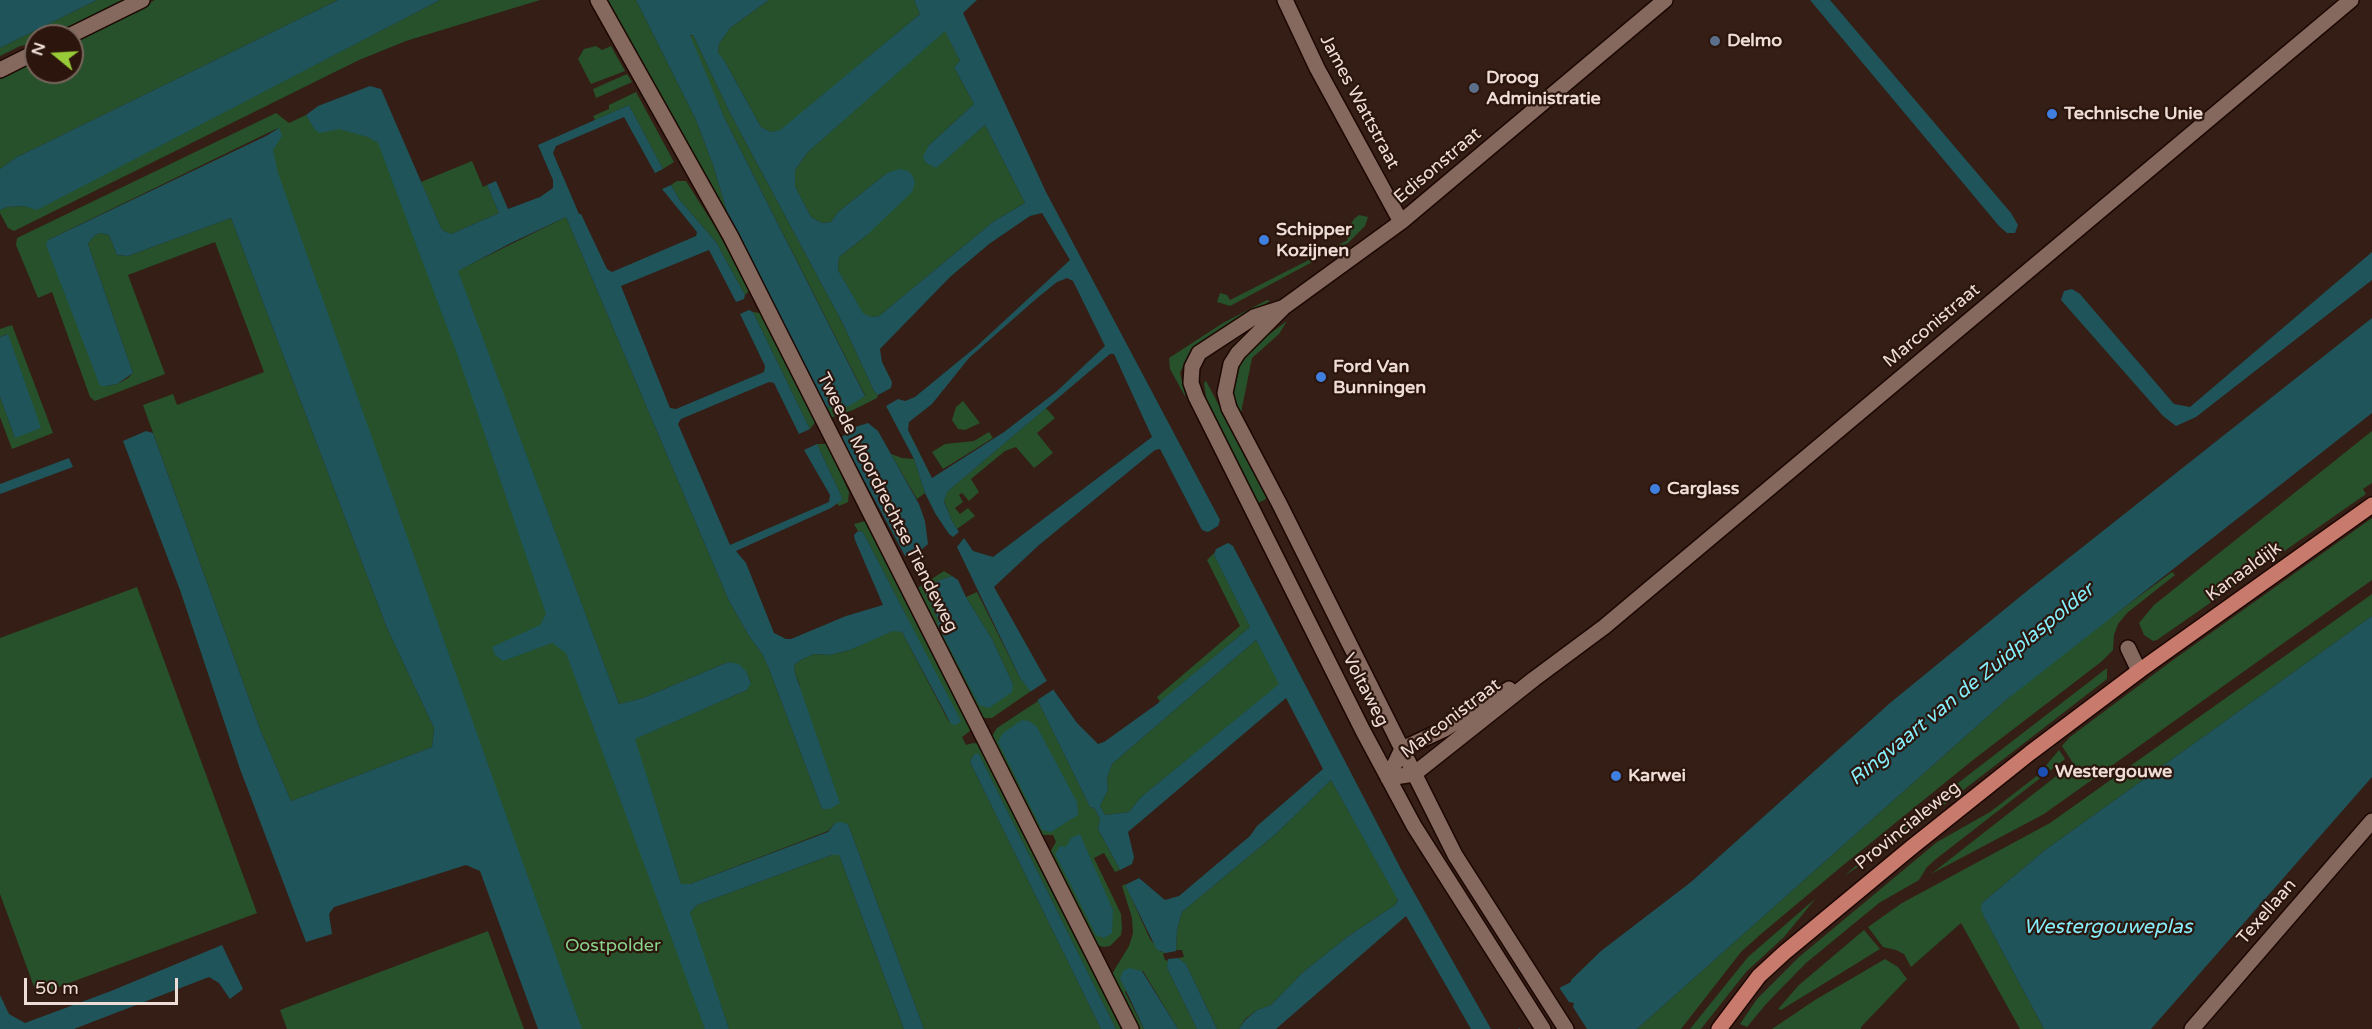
<!DOCTYPE html>
<style>
body{margin:0}
#map{position:relative;width:2372px;height:1029px;overflow:hidden;background:#351e15;font-family:"Varela Round",sans-serif}
canvas{display:block}
.north{position:absolute;left:24px;top:24px;width:60px;height:60px;box-sizing:border-box;background:#2b150c;border:2px solid #79655d;border-radius:50%;rotate:288deg;font-size:16px;font-weight:700;line-height:24px;text-align:center;color:#eeddd7}
.north::after{content:'';display:block;margin:auto;width:21px;height:27px;background:#98cb37;clip-path:polygon(50% 0,100% 100%,50% 72%,0 100%)}
.scale{position:absolute;left:24px;top:978px;width:154px;height:27px;box-sizing:border-box;border:3px solid #eeddd7;border-top:0;padding-left:8px;font-size:18px;line-height:21px;white-space:nowrap;color:#eeddd7;-webkit-text-stroke:4px #2b150c;paint-order:stroke}
</style>
<div id="map">
<canvas width="2372" height="1029"></canvas>
<div class="north">N</div>
<div class="scale">50 m</div>
</div>
<script>
const context = document.querySelector('canvas').getContext('2d');
context.lineJoin = 'round';
function fill(path, color) { context.fillStyle = color; context.fill(path, 'evenodd'); }
const shape = rows => new Path2D(rows.map(r => 'M' + r).join(''));
function stroke(path, color, width, dash) { context.strokeStyle = color; context.lineWidth = width; context.lineCap = dash ? 'butt' : 'round'; context.setLineDash(dash || []); context.stroke(path); }
function write(font, color, halo, rows, align = 'center') {
  context.font = font + ' "Varela Round",sans-serif'; context.lineWidth = 4.5; context.setLineDash([]); context.textBaseline = 'middle'; context.strokeStyle = halo; context.fillStyle = color; for (const [text, x, y, turn = 0] of rows) {
    context.save(); context.translate(x, y); context.rotate((+turn || 0) * Math.PI / 180); context.textAlign = isNaN(turn) ? turn : align; if (halo) context.strokeText(text, 0, 0); context.fillText(text, 0, 0); context.restore();
  }
}
const green = shape([
 [97,0,129,0,54,36,36,36,36,43,20,46,0,56,0,48],
 [155,0,338,0,15,158,0,169,0,75,36,58,36,72,72,72,72,41],
 [440,0,540,0,406,41,359,60,14,231,8,228,0,213,0,210,7,207,24,206,37,209],
 [607,0,636,0,696,120,713,165,727,212,826,406,837,409,865,395,724,117,690,41,689,36,693,35,730,113,843,324,874,391,878,395,877,398,853,410,830,418],
 [769,0,914,0,920,14,780,131,771,132,761,127,724,60,718,54,719,44,730,28],
 [945,30,960,61,954,67,974,104,929,145,926,163,936,167,985,125,1025,203,994,221,879,316,871,317,863,314,838,270,839,257,867,235,887,173,838,212,831,222,822,223,811,217,795,186,795,170,808,152],
 [596,46,602,50,611,46,625,71,591,84,578,59,584,49],
 [627,74,632,82,596,98,593,89],
 [636,92,674,162,663,169,629,105,595,120,593,116,609,109,609,105],
 [276,113,289,123,306,115,313,126,366,129,401,159,716,1029,570,1029,257,148,278,128,48,240,107,386,117,384,128,378,133,373,88,244,94,236,100,233,109,235,117,255,128,256,231,218,387,628,434,728,432,747,291,801,260,729,143,405,173,394,177,405,264,372,215,242,128,275,165,374,95,401,90,397,52,292,38,298,16,245,17,238],
 [472,161,483,187,487,185,499,213,451,234,442,230,421,182],
 [677,181,686,181,717,230,749,291,745,295,716,242,679,199,671,185],
 [1359,215,1368,217,1365,226,1348,243,1230,306,1217,302,1220,293,1227,295,1230,300,1348,240,1345,234,1347,230,1354,219],
 [566,217,729,601,749,636,762,654,769,669,822,809,799,683,795,673,794,665,801,660,814,654,830,655,850,650,893,630,902,632,950,724,909,621,863,532,858,531,854,524,865,521,868,522,974,728,962,737,966,745,973,743,982,744,1128,1029,1116,1029,979,754,974,754,970,762,1101,1029,924,1029,848,824,835,823,828,831,690,884,681,884,634,739,747,690,751,682,746,672,739,665,728,662,643,698,619,704,457,271],
 [1267,300,1270,301,1198,347,1187,357,1180,373,1186,398,1170,369,1169,358,1223,323],
 [753,312,761,313,816,421,810,429],
 [1287,321,1279,334,1252,358,1240,418,1234,403,1233,394,1241,362,1256,344],
 [12,325,53,433,12,449,0,417,0,397,15,438,7,334,0,337,0,329],
 [1206,381,1267,496,1266,499,1256,504,1208,411,1204,383],
 [963,401,980,423,965,430,958,429,952,420,956,407],
 [1046,408,1055,418,1037,433,1053,453,1034,468,1016,447,1005,451,971,479,979,492,969,501,962,493,959,495,963,502,955,508,960,514,968,508,975,516,957,529,952,521,944,500,947,492],
 [2372,431,2372,483,2363,489,2366,494,2157,640,2153,641,2144,635,2139,623,2154,605],
 [989,432,993,438,943,469,932,452,945,444,974,441],
 [817,444,827,444,849,492,848,502,839,506,837,503,842,500,841,495],
 [891,454,902,458,914,459,925,493,917,499],
 [2372,518,2372,580,2044,814,1931,874,2073,763,2062,746,2070,737,2173,660],
 [1215,552,1214,555,1250,627,1160,702,1157,697,1240,626,1207,560],
 [944,571,952,576,937,581,925,592,938,619,938,626,1013,684,992,639,966,597,977,592,1020,678,1031,691,992,718,985,718,976,712,916,589],
 [2172,572,2175,575,2127,613,2118,624,2114,635,2113,650,2101,662,1973,760,1841,867,1761,934,1741,952,1681,1029,1637,1029,2005,701,2060,655],
 [137,587,257,913,37,995,0,894,0,638],
 [2372,594,2372,616,2045,850,1982,903,1984,917,2044,1029,2020,1029,1961,923,1911,967,1904,954,1896,950,1883,947,1868,927,1902,903,2050,823],
 [1256,640,1280,684,1141,797,1129,812,1105,815,1100,806,1108,790,1107,778,1112,764],
 [2107,668,2107,679,1900,839,1844,876,1905,824],
 [1038,701,1090,807,1094,808,1100,819,1098,829,1120,870,1115,872,1104,853,1094,858,1121,914,1122,928,1121,935,1110,946,1104,947,1096,945,1050,852,1056,842,1053,835,1041,835,1036,832,992,736,997,728],
 [2059,750,2065,759,1936,859,1927,867,1919,880,1879,903,1806,963,1766,1004,1747,1027,1740,1024,1757,999,1799,957,1937,842,1990,812,2038,775],
 [1331,780,1398,899,1395,905,1347,937,1302,973,1271,1005,1257,1010,1245,1019,1239,1029,1217,1029,1186,964,1178,958,1184,957,1182,950,1176,950,1177,930,1182,912,1277,833],
 [832,855,839,855,904,1029,729,1029,689,914,697,905],
 [1125,884,1150,939,1161,952,1166,952,1163,954,1165,960,1169,961,1167,968,1197,1029,1178,1029,1143,971,1125,992,1144,1029,1137,1029,1113,981,1112,974,1129,946,1133,933,1132,918,1122,886],
 [1816,898,1784,937,1746,972,1701,1029,1690,1029,1748,957],
 [1864,930,1880,949,1781,1010,1778,1009,1799,985],
 [488,931,524,1029,287,1029,280,1010],
 [1885,959,1898,967,1907,979,1861,1027,1861,1029,1772,1029,1815,1000]
]);
const water = shape([
 [0,0,97,0,0,48],
 [338,0,440,0,37,210,24,206,7,207,0,210,0,169,15,158],
 [636,0,769,0,730,28,719,44,718,53,724,60,761,127,771,132,780,130,920,14,914,0,977,0,963,13,1046,192,1220,520,1218,526,1208,532,1202,530,1160,449,1155,450,1039,545,994,587,1045,678,1077,723,1098,744,1104,742,1157,704,1250,627,1214,555,1216,549,1228,543,1233,546,1402,871,1491,1029,1471,1029,1406,916,1276,1029,1239,1029,1245,1020,1257,1010,1271,1005,1302,973,1347,937,1395,905,1398,900,1331,780,1277,833,1182,912,1177,930,1176,951,1166,953,1157,950,1125,885,1139,878,1165,900,1179,896,1250,836,1257,826,1323,769,1286,698,1128,832,1134,857,1132,864,1120,870,1098,829,1100,819,1094,808,1090,807,1038,701,1020,678,957,547,964,538,973,551,993,557,1152,437,1114,354,1110,354,947,492,944,501,952,521,959,532,953,537,949,534,935,513,925,493,914,459,886,406,898,399,905,401,915,397,977,346,1070,260,1042,213,1030,216,989,244,950,277,880,349,882,362,892,382,891,388,878,395,874,391,843,324,730,113,693,35,690,35,724,117,865,396,851,405,837,410,826,406,727,212,713,165,696,120],
 [945,31,960,61,954,67,974,104,929,145,923,157,926,163,936,168,985,125,1025,203,994,221,879,316,871,317,863,313,838,270,839,257,867,235,912,192,915,183,913,176,908,171,899,169,887,173,838,212,831,222,822,223,811,217,795,186,795,170,808,152],
 [1067,278,1073,281,1105,346,1056,392,1004,432,932,478,908,430,909,422,932,404,969,358,1036,299,1057,282],
 [1256,640,1279,684,1141,797,1129,812,1105,815,1100,806,1108,790,1107,778,1112,764],
 [1810,0,1830,0,2011,213,2018,225,2015,233,2007,233,1999,226],
 [370,86,381,89,442,230,451,234,499,213,487,185,496,181,508,209,540,197,553,188,553,180,538,145,629,105,663,169,655,173,624,117,556,146,553,153,579,214,581,214,607,269,612,272,696,236,697,232,662,189,671,185,679,199,716,242,745,295,744,299,736,302,709,250,621,286,670,408,676,409,764,372,765,366,740,314,749,310,753,312,810,429,799,434,774,383,769,382,681,419,678,424,730,545,829,502,830,495,804,450,817,444,841,495,842,500,831,508,736,551,746,563,774,633,786,639,791,639,846,616,883,605,855,540,854,535,858,531,863,532,961,721,956,725,951,724,902,632,893,631,850,650,830,655,814,654,801,660,794,665,795,673,840,803,830,809,822,809,769,669,762,654,749,636,729,601,566,217,511,243,458,271,619,704,643,698,728,662,739,664,746,671,751,683,747,690,635,739,681,884,690,884,828,832,835,823,841,822,848,824,924,1029,904,1029,839,855,832,855,697,905,690,913,729,1029,705,1029,566,653,552,643,503,661,495,655,492,647,540,625,546,614,459,359,378,143,368,137,339,129,320,133,315,130,306,115,318,106],
 [279,128,282,136,273,150,278,173,582,1029,538,1029,480,871,466,865,334,907,329,914,332,934,306,942,240,769,180,590,123,441,146,431,153,433,260,729,291,801,432,747,434,728,387,628,231,218,128,256,117,255,109,235,100,233,94,236,88,244,133,373,117,384,106,386,100,386,46,245,48,240,266,136],
 [2372,252,2372,280,2196,417,2176,426,2163,416,2061,300,2064,291,2072,289,2080,294,2174,404,2190,407],
 [2372,318,2372,413,2005,701,1637,1029,1518,1029,1561,987,1571,982,1571,980,1601,951,1691,882,1890,703,2027,591],
 [8,334,41,428,15,438,0,397,0,337],
 [868,423,878,431,919,504,925,521,928,544,914,556,905,556,841,438,852,428],
 [69,458,73,467,0,494,0,484],
 [952,576,958,580,966,597,992,639,1013,684,1012,692,989,708,979,705,938,626,938,619,925,592,937,581],
 [2372,616,2372,777,2151,1029,2044,1029,1984,917,1981,909,1982,903,2045,850],
 [1022,720,1029,721,1037,727,1077,802,1078,815,1051,832,1042,830,998,742,1003,733],
 [974,754,979,754,1116,1029,1101,1029,970,762],
 [1080,834,1113,910,1112,933,1104,938,1096,935,1055,854,1060,846,1066,847,1071,838],
 [222,945,243,989,230,999,219,983,209,977,74,1029,0,1029,0,995,9,1014,25,1023,111,991],
 [1178,958,1186,964,1217,1029,1197,1029,1167,968,1168,959],
 [1129,968,1142,971,1178,1029,1144,1029,1120,978,1123,971]
]);
const pier = shape([
 [1048,680,1054,689,1036,701,1030,692],
 [1558,986,1569,1002,1574,1003,1573,1007,1587,1029,1520,1029,1517,1025]
]);
const street = shape([
 [598,0,731,237,1131,1029],
 [1285,0,1317,68,1401,222],
 [69,36,142,0],
 [0,70,36,52],
 [1282,308,1254,317,1199,353,1192,367,1191,383,1196,397,1363,731,1414,826,1543,1029],
 [2128,648,2139,671],
 [1388,778,1414,774,1534,679,1604,627,2351,0],
 [1388,778,1402,749,1445,729,1509,689],
 [1566,1029,1455,855,1279,503,1229,408,1225,393,1231,364,1238,353,1284,307,1401,222,1665,0],
 [2192,1029,2372,821]
]);
const primary = shape([
 [1719,1029,1759,976,1784,953,1912,847,2030,753,2139,671,2372,505]
]);
const markers = [
 [1715,41,6,"#5c6f8a"],
 [1474,88,6,"#5c6f8a"],
 [2052,114,6,"#3f7fe0"],
 [1264,240,6,"#3f7fe0"],
 [1321,377,6,"#3f7fe0"],
 [1655,489,6,"#3f7fe0"],
 [2043,772,6,"#1a4fb4"],
 [1616,776,6,"#3f7fe0"]
];
const poiNames = [
 ["Delmo",1727,41],
 ["Droog",1486,78],
 ["Administratie",1486,99],
 ["Technische Unie",2064,114],
 ["Schipper",1276,230],
 ["Kozijnen",1276,251],
 ["Ford Van",1333,367],
 ["Bunningen",1333,388],
 ["Carglass",1667,489],
 ["Westergouwe",2055,772],
 ["Karwei",1628,776]
];
const streetNames = [
 ["James Wattstraat",1359,102,62],
 ["Edisonstraat",1438,166,-40],
 ["Marconistraat",1932,326,-40],
 ["Tweede Moordrechtse Tiendeweg",887,503,63],
 ["Kanaaldijk",2244,572,-36],
 ["Voltaweg",1365,690,63],
 ["Marconistraat",1451,719,-37],
 ["Provincialeweg",1908,826,-39],
 ["Texellaan",2267,912,-49]
];
const parkNames = [
 ["Oostpolder",613,946]
];
const waterNames = [
 ["Ringvaart van de Zuidplaspolder",1972,685,-39],
 ["Westergouweplas",2108,928]
];
fill(green, '#26512a');
fill(water, '#1e545a');
fill(pier, '#351e15');
stroke(street, '#1c0702', 18);
stroke(primary, '#1c0702', 18);
stroke(street, '#85695e', 15);
stroke(primary, '#c87b6d', 15);
for (const [x, y, r, color] of markers) { const dot = new Path2D(); dot.arc(x, y, r, 0, 2 * Math.PI); context.fillStyle = color; context.fill(dot); stroke(dot, '#2b150c', 2); }
write('bold 18px', '#eeddd7', '#2b150c', poiNames, 'left');
write('18px', '#eeddd7', '#2b150c', streetNames);
write('18px', '#88d48d', '#2b150c', parkNames);
write('italic 20px', '#85eefb', '#2b150c', waterNames);
</script>
